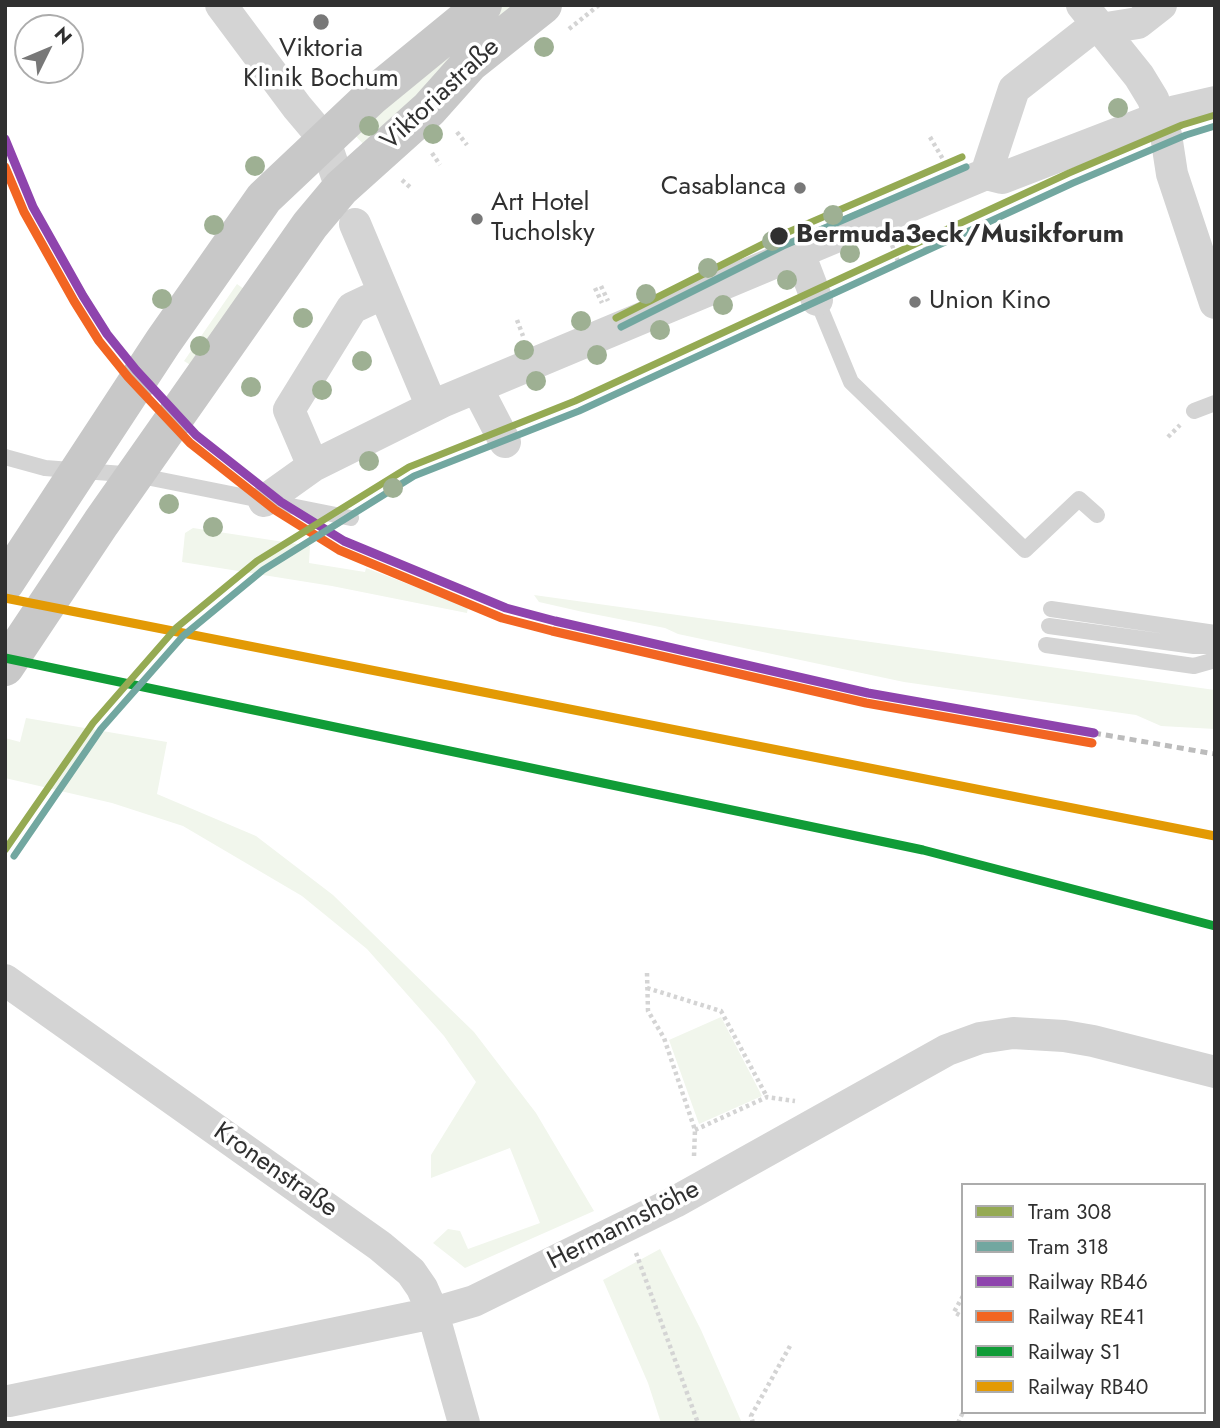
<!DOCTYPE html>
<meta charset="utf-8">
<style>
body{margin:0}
#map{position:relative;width:1220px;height:1428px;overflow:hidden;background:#fff;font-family:Jost,sans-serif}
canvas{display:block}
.frame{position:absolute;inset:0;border:7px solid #303030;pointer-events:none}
.legend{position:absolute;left:961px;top:1183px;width:245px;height:231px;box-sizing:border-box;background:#fff;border:2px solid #acacac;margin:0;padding:9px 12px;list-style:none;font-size:21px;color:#303030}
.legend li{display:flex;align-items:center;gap:14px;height:35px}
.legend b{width:35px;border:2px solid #acacac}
.north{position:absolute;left:14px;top:14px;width:70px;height:70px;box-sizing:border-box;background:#fff;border:2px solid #acacac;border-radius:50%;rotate:47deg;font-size:19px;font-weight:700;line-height:28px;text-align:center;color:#303030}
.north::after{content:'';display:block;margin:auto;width:24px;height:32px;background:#787878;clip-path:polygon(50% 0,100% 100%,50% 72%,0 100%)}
</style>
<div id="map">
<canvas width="1220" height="1428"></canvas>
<div class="frame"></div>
<ul class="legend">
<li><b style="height:9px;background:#95aa53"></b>Tram 308</li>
<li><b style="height:9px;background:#72a7a0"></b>Tram 318</li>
<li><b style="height:9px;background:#8e44ad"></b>Railway RB46</li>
<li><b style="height:9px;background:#f26522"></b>Railway RE41</li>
<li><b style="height:9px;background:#109c37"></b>Railway S1</li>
<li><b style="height:9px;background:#e39a05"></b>Railway RB40</li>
</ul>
<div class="north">N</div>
</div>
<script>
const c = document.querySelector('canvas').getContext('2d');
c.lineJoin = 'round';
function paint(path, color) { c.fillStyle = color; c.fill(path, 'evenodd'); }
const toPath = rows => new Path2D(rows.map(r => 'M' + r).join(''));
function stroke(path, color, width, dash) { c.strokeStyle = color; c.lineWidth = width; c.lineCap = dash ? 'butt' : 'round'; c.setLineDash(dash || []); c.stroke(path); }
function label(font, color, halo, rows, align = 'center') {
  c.font = font + ' Jost,sans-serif'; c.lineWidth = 7; c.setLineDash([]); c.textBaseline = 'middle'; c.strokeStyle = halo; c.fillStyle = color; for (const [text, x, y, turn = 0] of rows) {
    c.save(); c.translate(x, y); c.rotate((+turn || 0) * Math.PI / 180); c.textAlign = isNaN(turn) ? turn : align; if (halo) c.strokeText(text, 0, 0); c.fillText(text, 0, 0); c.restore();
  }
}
const green = toPath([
 [499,5,518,5,453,58,365,146,353,133],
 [237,284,244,289,192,366,184,361],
 [193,528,310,546,309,563,365,572,366,568,468,607,467,613,332,586,182,562,185,533],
 [534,595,1215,690,1215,729,1161,726,1136,715,904,682,678,634,665,628,583,612,539,602],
 [26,718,167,742,157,794,256,836,333,895,474,1032,536,1113,594,1211,465,1268,433,1243,448,1229,460,1231,468,1249,540,1223,510,1148,431,1178,431,1155,476,1082,444,1036,367,949,302,896,183,826,112,803,5,778,5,738,20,742],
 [721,1017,762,1096,699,1124,669,1040],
 [660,1249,701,1330,742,1423,661,1423,648,1383,603,1280]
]);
const path = toPath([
 [569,29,599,5],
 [457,132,467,145],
 [930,137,944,161],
 [432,153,440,165],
 [402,180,411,188],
 [919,234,927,252],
 [892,245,899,264],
 [601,286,608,301],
 [595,288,602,303],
 [517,320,523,336],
 [1168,437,1180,425],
 [647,973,648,1011,664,1038,695,1130,694,1156],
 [647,988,721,1011,767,1097],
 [695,1130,767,1097,795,1101],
 [636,1253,698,1423],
 [963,1296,954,1312,963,1317],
 [753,1423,751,1416,790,1346],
 [958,1423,963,1412]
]);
const lane = toPath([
 [817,300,851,382,1025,550,1079,499,1097,515],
 [1194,411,1215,403],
 [5,457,45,468,136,475,351,518],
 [1051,609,1215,633],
 [1049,626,1194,646,1215,646],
 [1046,645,1194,666,1215,660]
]);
const street = toPath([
 [221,5,297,107,324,139,341,188],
 [1082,5,1139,76,1153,99,1166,135,1172,174,1215,303],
 [986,174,1014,89,1088,31,1138,23,1161,5],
 [355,224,432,407],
 [799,253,817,300],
 [477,388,505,442],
 [313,466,289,410,352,308,369,300],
 [264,501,313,466,444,401,986,174,1002,178,1176,111,1215,102],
 [5,980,380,1246,411,1272,422,1288,433,1313,464,1423],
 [9,1401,433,1313,474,1301,675,1202,947,1050,980,1038,1013,1033,1064,1036,1093,1041,1215,1072]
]);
const primary = toPath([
 [5,583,163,342,264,198,372,96,483,5],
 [5,667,101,523,310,225,341,188,429,109,470,63,543,5]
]);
const rail = toPath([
 [1094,733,1215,754]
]);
const rail1 = toPath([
 [5,139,33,207,83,296,107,334,136,370,196,435,281,502,344,541,506,608,555,621,868,693,1094,733]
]);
const rail2 = toPath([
 [5,167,24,212,74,301,99,341,128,377,190,443,275,510,339,550,502,618,552,631,866,703,1092,743]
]);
const rail3 = toPath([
 [5,658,923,850,1215,926]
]);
const rail4 = toPath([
 [5,598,1215,836]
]);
const tram1 = toPath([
 [616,318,779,236,962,157],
 [5,850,93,723,176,628,257,561,409,467,575,401,1069,173,1182,125,1215,115]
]);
const tram2 = toPath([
 [621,327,783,246,966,167],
 [14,856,101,729,183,636,263,570,414,476,579,411,1073,183,1186,135,1215,126]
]);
const trees = [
 [544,47],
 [1118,108],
 [369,126],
 [433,134],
 [255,166],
 [833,215],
 [214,225],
 [772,241],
 [850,253],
 [708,268],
 [787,280],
 [646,294],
 [162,299],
 [723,305],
 [303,318],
 [581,321],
 [660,330],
 [200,346],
 [524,350],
 [597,355],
 [362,361],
 [536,381],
 [251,387],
 [322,390],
 [369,461],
 [393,488],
 [169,504],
 [213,527]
];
const markers = [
 [321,22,9,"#787878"],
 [800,188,7,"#787878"],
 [477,219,7,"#787878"],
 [779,236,10,"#303030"],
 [915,302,7,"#787878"]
];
const poiNames = [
 ["Viktoria",321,50,"center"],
 ["Klinik Bochum",321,80,"center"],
 ["Casablanca",786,188,"right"],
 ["Art Hotel",491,204],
 ["Tucholsky",491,234],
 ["Union Kino",929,302]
];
const streetNames = [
 ["Viktoriastraße",441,95,-43],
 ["Kronenstraße",275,1171,35],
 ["Hermannshöhe",624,1226,-27]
];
const stopNames = [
 ["Bermuda3eck/Musikforum",796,236]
];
paint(green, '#f1f6ec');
stroke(path, '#d4d4d4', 4.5, [3.5, 3.5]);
stroke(lane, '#d4d4d4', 16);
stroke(street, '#d4d4d4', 32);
stroke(primary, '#c8c8c8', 38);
stroke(rail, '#bcbcbc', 5, [7, 5]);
stroke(rail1, '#8e44ad', 9);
stroke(rail2, '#f26522', 9);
stroke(rail3, '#109c37', 9);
stroke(rail4, '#e39a05', 9);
stroke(tram1, '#95aa53', 7);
stroke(tram2, '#72a7a0', 7);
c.fillStyle = '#9eb093';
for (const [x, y] of trees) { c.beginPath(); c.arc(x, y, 10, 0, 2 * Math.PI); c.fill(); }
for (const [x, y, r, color] of markers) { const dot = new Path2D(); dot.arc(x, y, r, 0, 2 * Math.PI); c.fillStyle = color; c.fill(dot); stroke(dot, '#fff', 2.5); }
label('26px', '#303030', '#fff', poiNames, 'left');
label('26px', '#303030', '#fff', streetNames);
label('bold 26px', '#303030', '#fff', stopNames, 'left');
</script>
